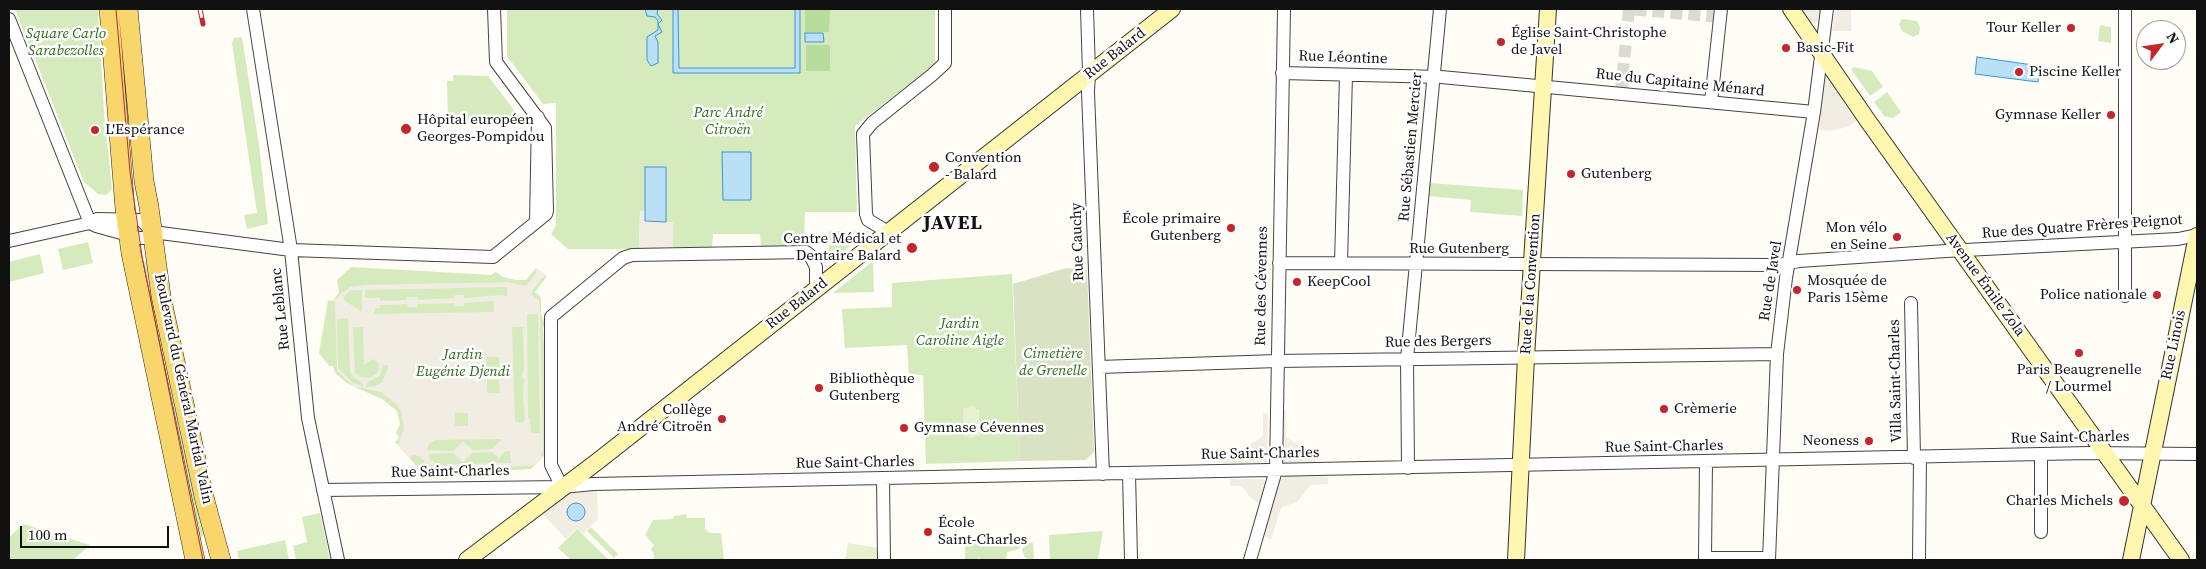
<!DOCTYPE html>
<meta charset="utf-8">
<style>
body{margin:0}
#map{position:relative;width:2206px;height:569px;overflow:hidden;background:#fffdf5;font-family:"Source Serif 4",serif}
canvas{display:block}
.frame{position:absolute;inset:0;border:10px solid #111;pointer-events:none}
.north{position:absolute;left:2136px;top:20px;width:50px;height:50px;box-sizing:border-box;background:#fff;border:1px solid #a0a0a0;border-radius:50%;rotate:59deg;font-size:14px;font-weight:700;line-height:20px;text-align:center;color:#111}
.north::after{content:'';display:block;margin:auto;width:18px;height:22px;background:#c4262e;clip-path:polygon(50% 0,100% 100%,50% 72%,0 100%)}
.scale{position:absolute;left:20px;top:526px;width:149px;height:22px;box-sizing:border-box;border:2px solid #111;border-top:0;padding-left:6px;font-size:15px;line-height:18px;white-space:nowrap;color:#111;-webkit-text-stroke:4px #fff;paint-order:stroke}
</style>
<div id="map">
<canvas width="2206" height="569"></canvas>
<div class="frame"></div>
<div class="north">N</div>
<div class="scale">100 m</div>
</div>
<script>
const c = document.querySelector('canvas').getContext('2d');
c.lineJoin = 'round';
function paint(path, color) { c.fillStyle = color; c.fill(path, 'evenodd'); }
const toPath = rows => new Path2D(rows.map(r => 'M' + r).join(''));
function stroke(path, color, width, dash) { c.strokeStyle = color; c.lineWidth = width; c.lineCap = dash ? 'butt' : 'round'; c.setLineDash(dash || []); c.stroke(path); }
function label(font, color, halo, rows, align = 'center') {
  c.font = font + ' "Source Serif 4",serif'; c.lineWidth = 5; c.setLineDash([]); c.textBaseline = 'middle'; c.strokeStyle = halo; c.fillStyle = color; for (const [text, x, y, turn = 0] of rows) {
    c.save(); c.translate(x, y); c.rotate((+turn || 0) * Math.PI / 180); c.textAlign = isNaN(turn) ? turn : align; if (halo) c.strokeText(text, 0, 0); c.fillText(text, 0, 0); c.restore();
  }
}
const green = toPath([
 [15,9,98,9,104,113,112,189,106,195,98,194,84,182],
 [632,9,935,9,935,64,855,126,857,212,805,212,804,247,761,247,760,234,713,234,712,248,673,249,645,221,640,212,639,249,568,249,551,234,556,225,556,103,543,104,507,56,507,10],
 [1902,19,1917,21,1920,28,1919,34,1913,37,1902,31,1899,24],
 [2100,25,2111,27,2111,43,2098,41],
 [242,37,259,145,268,224,247,229,244,215,257,213,232,43,234,38],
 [1854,67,1872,71,1883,87,1870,96,1851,69],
 [453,75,488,76,524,123,453,124,453,118,448,118,447,81,453,81],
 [1887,92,1901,112,1893,118,1884,116,1874,102],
 [1430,183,1523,190,1522,216,1470,212,1471,200,1429,196],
 [829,231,869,231,829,263],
 [88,242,93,263,63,270,58,249],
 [40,254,44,273,9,282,9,262],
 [150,261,211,534,195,538,139,263],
 [873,261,874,292,833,293],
 [351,267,491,275,496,272,503,277,516,280,526,280,536,268,547,276,535,292,541,297,541,314,545,324,543,328,544,348,545,349,544,372,546,376,544,377,546,454,531,469,497,471,497,469,473,472,473,470,453,472,421,471,406,454,395,442,399,438,396,433,400,424,397,411,382,399,348,384,335,373,333,366,329,366,319,353,328,300,332,301,339,293,337,280],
 [1012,274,1020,461,926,464,923,375,909,374,907,345,845,348,842,309,892,307,892,283],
 [320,513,330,560,296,560,293,546,307,542,302,517],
 [686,514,687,518,705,518,705,529,710,533,721,533,724,560,654,560,654,554,651,550,654,545,645,535,653,520,673,519,674,516],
 [24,524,90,545,73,560,9,560,9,537],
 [591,527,618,554,614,558,587,531],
 [577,529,609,560,571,560,558,548],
 [1103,531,1098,560,1050,560,1049,535],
 [1015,534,1016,540,1023,540,1019,549,1007,552,1006,560,984,560,978,558,976,560,965,560,965,540,1001,541,1002,535],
 [285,540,289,560,239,560,237,551],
 [1025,542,1033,543,1034,560,1025,558,1022,551]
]);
const forest = toPath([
 [805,9,830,9,829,32,805,32],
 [806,45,830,45,830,71,806,71]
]);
const cemetery = toPath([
 [1066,268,1087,270,1094,452,1086,460,1020,461,1013,284]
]);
const pitch = toPath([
 [974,405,975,409,979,409,980,435,969,439,969,436,964,436,963,409],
 [848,543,877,548,878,560,845,560]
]);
const plaza = toPath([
 [1799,9,1822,9,1819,21,1811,24],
 [1835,9,1851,9,1851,31,1832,31,1830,41,1828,38,1829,29,1833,26],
 [1825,73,1859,119,1848,127,1830,131,1819,130],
 [640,211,646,211,646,221,673,222,673,253,635,253,635,249,639,248],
 [536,268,547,276,542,278,532,291,532,295,539,300,540,314,543,452,541,455,543,457,533,466,532,464,530,466,439,468,425,463,420,456,413,455,409,458,398,445,404,429,401,411,397,405,381,392,353,386,337,371,335,302,332,301,350,287,365,285,507,282,526,286,536,273],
 [507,287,507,296,502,295,464,298,464,295,455,295,455,298,417,300,417,297,407,297,407,300,380,301,380,298,365,298,365,290],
 [350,290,362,290,362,312,344,300,344,297],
 [493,301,494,312,375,314,374,309,380,308,380,305,407,304,408,307,417,307,417,304,455,303,455,306,464,306,464,303],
 [527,314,538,314,540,433,531,433,530,419,528,419],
 [348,318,350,371,353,377,363,383,363,387,352,382,338,368,337,319],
 [353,327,363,327,364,365,373,359,379,363,378,372,370,378,360,377,355,372],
 [512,327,523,327,524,371,522,372,522,377,524,378,523,395,525,419,523,422,515,422],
 [486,357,499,357,499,369,487,370],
 [383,365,388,365,388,368,382,382,376,386,366,387,366,383,380,376],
 [487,380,499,380,500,393,487,393],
 [455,413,468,413,468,426,455,426],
 [502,439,492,449,472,450,463,441,453,451,427,450,429,444,436,440],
 [492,452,499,458,504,452,510,451,511,463,440,465,430,460,428,454,453,453,463,462,472,453],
 [1286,409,1286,437,1302,447,1309,457,1316,457,1315,465,1284,465,1281,463,1281,412],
 [1263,413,1268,414,1267,462,1223,464,1218,457,1241,457,1252,443,1263,436],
 [1291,476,1328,477,1328,484,1311,485,1297,502,1281,508,1271,540,1263,535,1280,481,1283,477],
 [1230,479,1262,479,1267,481,1259,515,1256,515,1259,504,1249,496,1242,486,1230,486],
 [597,488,598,519,583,534,577,528,566,539,542,513,571,491]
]);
const water = toPath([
 [645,9,658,9,657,14,662,20,658,24,662,32,655,36,658,42,658,63,651,66,647,60,647,37,658,30,658,21,655,17,647,16,645,9],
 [673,9,678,9,679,68,795,68,795,9,800,9,800,73,673,73,673,9],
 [805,33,823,33,824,42,805,42,805,33],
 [1977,57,2040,66,2038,82,1975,74,1977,57],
 [722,152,751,152,751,200,723,200,722,152],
 [645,167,666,167,666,222,645,221,645,167],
 '567 512a9 9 0 1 1 18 0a9 9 0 1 1-18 0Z'
]);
const streetTunnel = toPath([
 [1621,93,1629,9,1720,17]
]);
const street = toPath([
 [253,9,291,250,308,418,338,560],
 [1087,9,1089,73,1088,92,1103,474],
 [2125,9,2125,296],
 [9,19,90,223],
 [1282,73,1441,77,1814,112],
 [1711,102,1721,9],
 [536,222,538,117],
 [90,223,96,226,139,238,144,238,153,232],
 [153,232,291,250,493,257,546,214,547,211,545,128,496,62,494,9],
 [888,232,868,220,866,214,863,134,872,123,932,75,945,63,945,9],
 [9,241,90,223,97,219,141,220,153,232],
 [1279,263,1779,265,1799,261,1946,251,2178,239,2197,235],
 [1341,263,1346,75],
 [1911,303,1914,458],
 [1099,367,1277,361,1777,354],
 [2041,455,2041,532],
 [1706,462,1705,558,1769,558],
 [1408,468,1407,359,1440,9],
 [1129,473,1131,560],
 [883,479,884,560],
 [562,487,551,465,551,317,623,258,632,255,806,252,810,255,816,267,816,288],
 [323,490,562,487,593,484,2089,453,2197,454],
 [1250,560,1276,470,1284,9],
 [1769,560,1777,354,1786,278,1814,112,1827,9],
 [1919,560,1920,458]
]);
const secondary = toPath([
 [1791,9,1868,121,2181,560],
 [467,560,598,461,1172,9],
 [1516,560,1526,357,1548,9],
 [2131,560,2197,236]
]);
const primary = toPath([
 [109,9,125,209,131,253,195,560],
 [128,9,144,181,149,207,161,296,205,501,221,560]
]);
const tram = toPath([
 [116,9,130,172,142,256,203,560]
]);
const rail = toPath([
 [200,9,203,24]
]);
const markers = [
 [2071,28,5,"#c4262e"],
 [1501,42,5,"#c4262e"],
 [1786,48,5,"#c4262e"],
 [2019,72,5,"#c4262e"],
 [2111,115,5,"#c4262e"],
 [406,129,6,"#c4262e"],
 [95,130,5,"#c4262e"],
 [934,167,6,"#c4262e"],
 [1571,174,5,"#c4262e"],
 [1231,228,5,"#c4262e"],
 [1897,237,5,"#c4262e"],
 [912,248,6,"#c4262e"],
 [1297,282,5,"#c4262e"],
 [1797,290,5,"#c4262e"],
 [2157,295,5,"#c4262e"],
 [2079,353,5,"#c4262e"],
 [819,388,5,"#c4262e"],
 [1664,409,5,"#c4262e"],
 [722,419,5,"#c4262e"],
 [904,428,5,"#c4262e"],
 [1869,441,5,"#c4262e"],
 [2124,501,6,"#c4262e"],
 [928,532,5,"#c4262e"]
];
const poiNames = [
 ["Tour Keller",2061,28,"right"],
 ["Église Saint-Christophe",1511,33],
 ["de Javel",1511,50],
 ["Basic-Fit",1796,48],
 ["Piscine Keller",2029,72],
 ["Gymnase Keller",2101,115,"right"],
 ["Hôpital européen",417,120],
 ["Georges-Pompidou",417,137],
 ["L'Espérance",105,130],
 ["Convention",945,158],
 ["- Balard",945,175],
 ["Gutenberg",1581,174],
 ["École primaire",1221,219,"right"],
 ["Gutenberg",1221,236,"right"],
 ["Mon vélo",1887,228,"right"],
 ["en Seine",1887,245,"right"],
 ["Centre Médical et",901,239,"right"],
 ["Dentaire Balard",901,256,"right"],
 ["Mosquée de",1807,281],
 ["Paris 15ème",1807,298],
 ["KeepCool",1307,282],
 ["Police nationale",2147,295,"right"],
 ["Paris Beaugrenelle",2079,370,"center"],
 ["/ Lourmel",2079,387,"center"],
 ["Bibliothèque",829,379],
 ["Gutenberg",829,396],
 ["Crèmerie",1674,409],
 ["Collège",712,410,"right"],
 ["André Citroën",712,427,"right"],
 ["Gymnase Cévennes",914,428],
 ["Neoness",1859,441,"right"],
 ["Charles Michels",2113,501,"right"],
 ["École",938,523],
 ["Saint-Charles",938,540]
];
const parkNames = [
 ["Square Carlo",66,34],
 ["Sarabezolles",66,51],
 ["Parc André",728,113],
 ["Citroën",728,130],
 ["Jardin",960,324],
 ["Caroline Aigle",960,341],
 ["Cimetière",1053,354],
 ["de Grenelle",1053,371],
 ["Jardin",463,355],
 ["Eugénie Djendi",463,372]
];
const streetNames = [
 ["Rue Balard",1115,54,-38],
 ["Rue Léontine",1343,58,2],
 ["Rue du Capitaine Ménard",1680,83,6],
 ["Rue Sébastien Mercier",1411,147,-85],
 ["Rue des Quatre Frères Peignot",2082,227,-4],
 ["Rue Cauchy",1078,242,-92],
 ["Rue Gutenberg",1459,249],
 ["Rue de Javel",1771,281,-81],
 ["Rue de la Convention",1531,284,-86],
 ["Avenue Émile Zola",1985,285,54],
 ["Rue des Cévennes",1262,286,-89],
 ["Rue Balard",797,304,-38],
 ["Rue Leblanc",281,309,-96],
 ["Rue des Bergers",1438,342,-1],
 ["Rue Linois",2174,345,-78],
 ["Villa Saint-Charles",1896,381,-91],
 ["Boulevard du Général Martial Valin",183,389,78],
 ["Rue Saint-Charles",2070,438,-1],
 ["Rue Saint-Charles",1664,447,-1],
 ["Rue Saint-Charles",1260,454,-1],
 ["Rue Saint-Charles",855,463,-1],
 ["Rue Saint-Charles",450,472,-1]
];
const districtNames = [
 ["JAVEL",953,224]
];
paint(green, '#d5ebbd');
paint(forest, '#b9dc9c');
paint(cemetery, '#d9e3c4');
paint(pitch, '#e6f2cf');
paint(plaza, '#f1ede2');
paint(water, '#b9e0f7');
stroke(water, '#3f96cf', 1);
stroke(streetTunnel, '#dbdad3', 12, [12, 6]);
stroke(street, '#444', 14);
stroke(secondary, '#333', 18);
stroke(primary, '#222', 20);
stroke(street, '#fff', 12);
stroke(secondary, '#fff6b0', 16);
stroke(primary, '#f9d66b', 19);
stroke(tram, '#c4262e', 1);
stroke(rail, '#c4262e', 5);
stroke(rail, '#fff', 3, [9]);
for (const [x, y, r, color] of markers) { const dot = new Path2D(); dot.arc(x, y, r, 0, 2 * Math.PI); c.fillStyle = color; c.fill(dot); stroke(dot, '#fff', 2); }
label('15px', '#111', '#fff', poiNames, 'left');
label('italic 15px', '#2f6b1f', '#fff', parkNames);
label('15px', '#111', '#fff', streetNames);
c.letterSpacing = '1px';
label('bold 20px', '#111', '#fff', districtNames);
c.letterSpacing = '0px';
</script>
